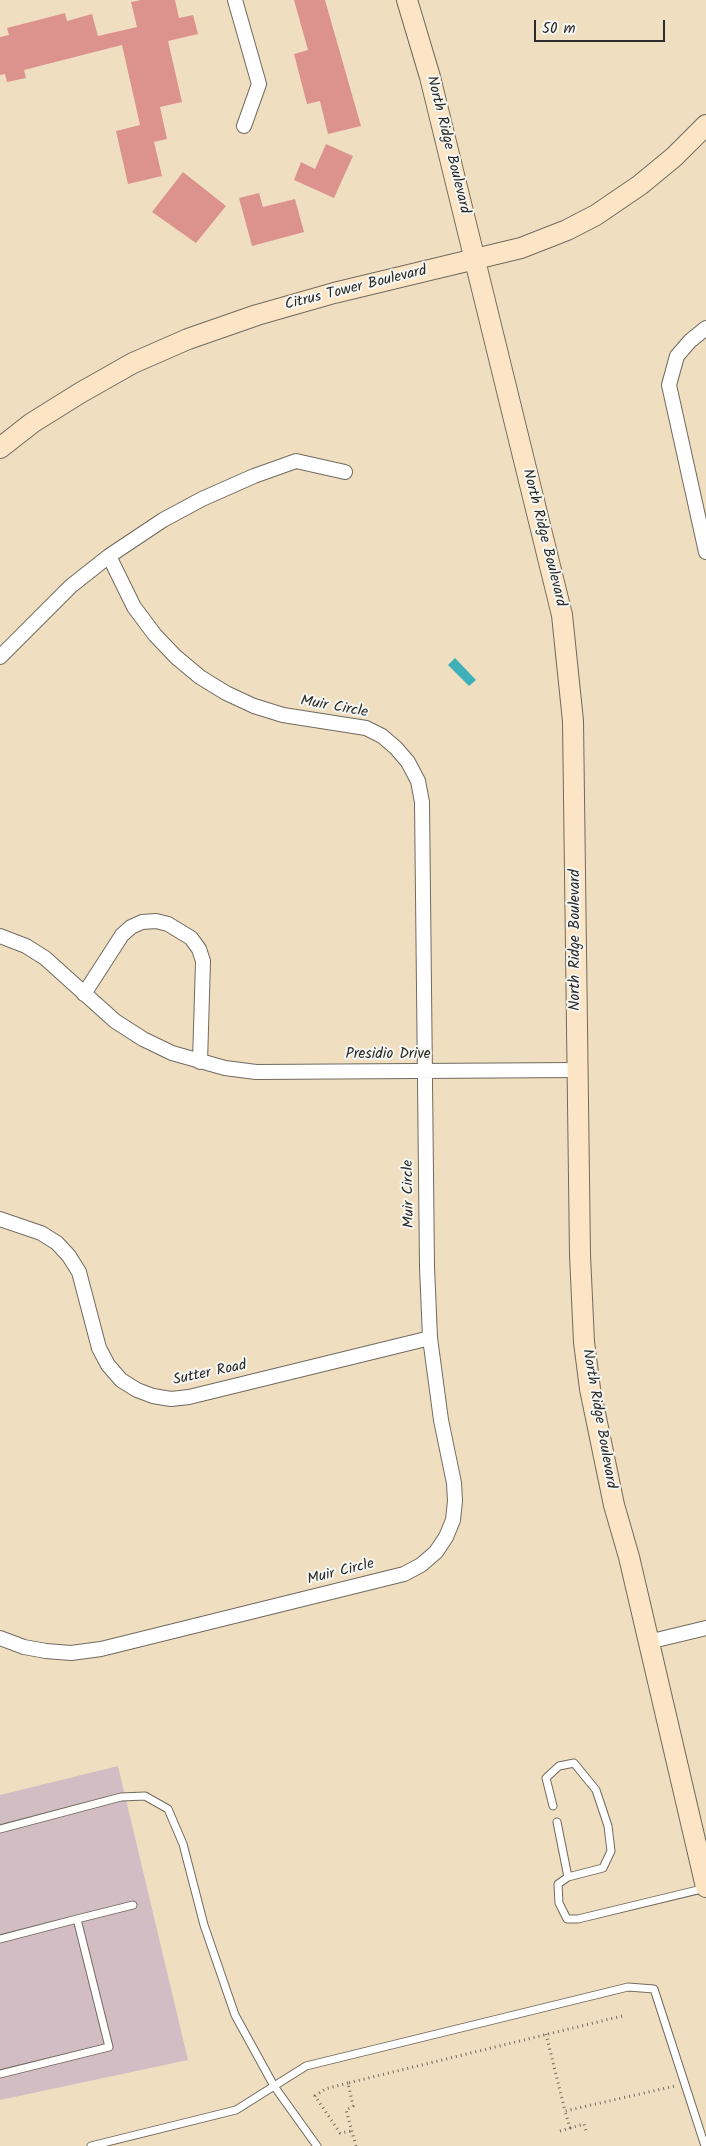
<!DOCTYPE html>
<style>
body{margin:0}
#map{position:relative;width:706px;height:2146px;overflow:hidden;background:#efdfc0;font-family:Kalam,sans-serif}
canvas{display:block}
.scale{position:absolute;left:534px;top:20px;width:131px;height:22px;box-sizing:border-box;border:2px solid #2b2b2b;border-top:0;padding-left:6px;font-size:15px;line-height:18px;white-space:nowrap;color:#2b2b2b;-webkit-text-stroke:4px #f6f6f2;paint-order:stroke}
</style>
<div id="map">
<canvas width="706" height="2146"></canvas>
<div class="scale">50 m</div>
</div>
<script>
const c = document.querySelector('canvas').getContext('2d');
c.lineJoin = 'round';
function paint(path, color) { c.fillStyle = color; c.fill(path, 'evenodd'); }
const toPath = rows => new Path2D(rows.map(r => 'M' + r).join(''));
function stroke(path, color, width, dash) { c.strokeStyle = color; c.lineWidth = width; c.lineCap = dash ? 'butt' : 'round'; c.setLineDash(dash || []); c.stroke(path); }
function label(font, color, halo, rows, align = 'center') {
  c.font = font + ' Kalam,sans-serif'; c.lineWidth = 4; c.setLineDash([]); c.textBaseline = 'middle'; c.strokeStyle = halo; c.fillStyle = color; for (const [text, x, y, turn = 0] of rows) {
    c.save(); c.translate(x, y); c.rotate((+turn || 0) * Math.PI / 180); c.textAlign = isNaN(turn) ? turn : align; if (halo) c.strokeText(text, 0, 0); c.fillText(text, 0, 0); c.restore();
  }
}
const industrial = toPath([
 [118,1766,188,2060,0,2100,0,1795]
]);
const water = toPath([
 [455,658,476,680,469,686,448,665]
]);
const building = toPath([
 [141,0,175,0,179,18,193,15,198,34,168,41,182,102,160,107,167,139,154,142,162,176,128,184,116,131,140,125,122,45,24,70,26,78,7,82,5,74,0,75,0,37,9,35,7,28,65,13,67,21,92,14,98,36,137,27,131,2],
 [294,0,325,0,361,126,328,134,320,101,307,104,294,54,308,50],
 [326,144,353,156,334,198,294,180,301,162,315,169],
 [183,172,226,206,196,243,152,212],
 [259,193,263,207,295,199,304,232,252,246,239,198]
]);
const path = toPath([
 [546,2034,565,2111,675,2086],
 [348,2083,325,2089,315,2096,340,2133,352,2131],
 [570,2128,584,2124,586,2131],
 [560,2131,570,2128,565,2111],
 [356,2146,346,2110,353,2106,348,2083,622,2016]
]);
const lane = toPath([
 [553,1806,546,1778,559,1766,574,1763,596,1790,608,1826,611,1851,603,1868,568,1877,557,1822],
 [0,1829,121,1797,145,1796,168,1809,183,1844,204,1925,235,2015,274,2086,317,2146],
 [568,1877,558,1884,559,1903,567,1919,578,1919,706,1888],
 [77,1919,133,1905],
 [0,1939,77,1919,109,2047,0,2074],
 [91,2146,236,2110,306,2066,628,1987,654,1989,705,2146]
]);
const street = toPath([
 [235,0,259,84,244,126],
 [706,328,690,341,677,356,669,385,706,552],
 [0,657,71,586,109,556,163,520,202,499,254,476,296,461,345,472],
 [0,936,26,946,45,958,115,1021,143,1039,172,1053,225,1068,256,1072,577,1070],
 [84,994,122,935,131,927,142,922,156,921,168,924,191,938,199,949,203,961,200,1062],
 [0,1219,41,1233,57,1243,69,1256,79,1272,99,1348,108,1365,121,1380,137,1390,153,1396,171,1399,189,1397,430,1338],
 [0,1638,24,1647,46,1651,71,1653,101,1649,404,1574,421,1565,436,1552,446,1537,453,1520,455,1501,454,1483,441,1420,430,1338,427,1267,422,802,418,781,408,762,396,748,382,736,366,728,283,715,254,706,226,693,200,677,176,657,155,635,134,607,109,556],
 [648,1642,706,1628]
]);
const secondary = toPath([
 [407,0,430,77,562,615,573,721,580,1255,584,1342,590,1389,614,1505,629,1557,706,1887],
 [0,448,32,423,80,393,133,363,188,339,257,315,334,293,521,248,567,230,596,215,640,185,674,157,706,125]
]);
const streetNames = [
 ["North Ridge Boulevard",447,145,76],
 ["Citrus Tower Boulevard",356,289,-14],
 ["North Ridge Boulevard",543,538,76],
 ["Muir Circle",334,708,10],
 ["North Ridge Boulevard",576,940,-90],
 ["Presidio Drive",388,1055],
 ["Muir Circle",410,1194,-91],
 ["Sutter Road",210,1374,-12],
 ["North Ridge Boulevard",598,1419,80],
 ["Muir Circle",341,1573,-14]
];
paint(industrial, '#d2bdc5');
paint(water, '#3fb0b8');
paint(building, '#dc938e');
stroke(lane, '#706a5f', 9);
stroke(street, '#706a5f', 16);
stroke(secondary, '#706a5f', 22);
stroke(path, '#706a5f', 3, [1, 4]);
stroke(lane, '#fff', 7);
stroke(street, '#fff', 14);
stroke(secondary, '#fce5c4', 20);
label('15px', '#2b2b2b', '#f6f6f2', streetNames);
</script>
